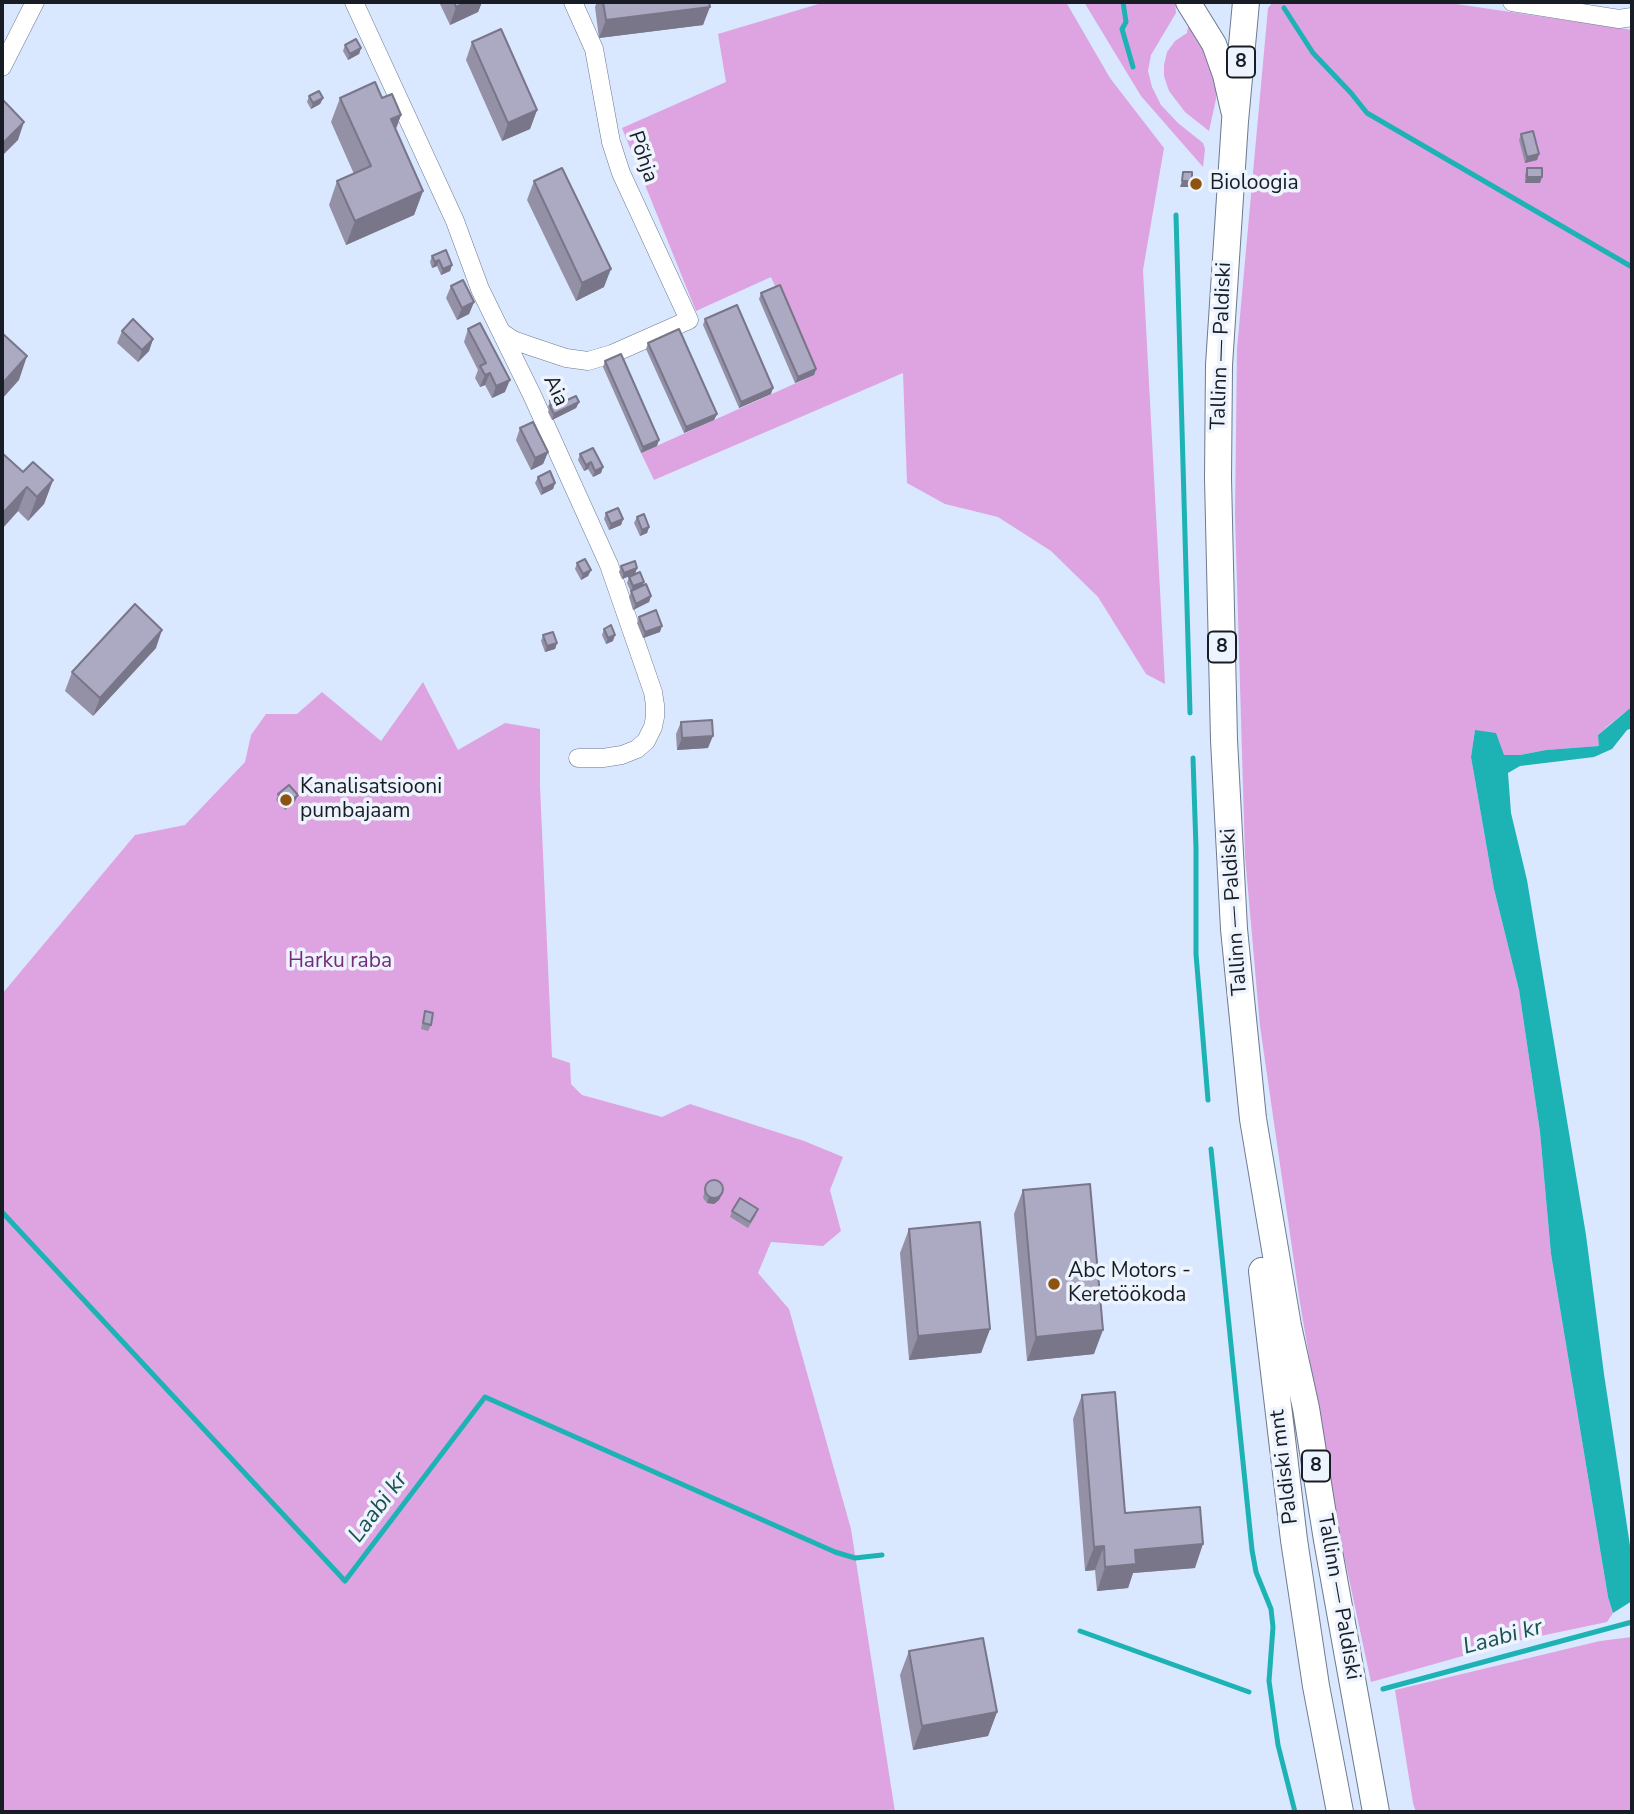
<!DOCTYPE html>
<meta charset="utf-8">
<style>
body{margin:0}
#map{position:relative;width:1634px;height:1814px;overflow:hidden;background:#d9e7ff;font-family:"Nunito Sans",sans-serif}
canvas{display:block}
.frame{position:absolute;inset:0;border:4px solid #181d25;pointer-events:none}
</style>
<div id="map">
<canvas width="1634" height="1814"></canvas>
<div class="frame"></div>
</div>
<script>
const c = document.querySelector('canvas').getContext('2d');
c.lineJoin = 'round';
function paint(path, color) { c.fillStyle = color; c.fill(path, 'evenodd'); }
const toPath = rows => new Path2D(rows.map(r => 'M' + r).join(''));
function stroke(path, color, width, dash) { c.strokeStyle = color; c.lineWidth = width; c.lineCap = dash ? 'butt' : 'round'; c.setLineDash(dash || []); c.stroke(path); }
function label(font, color, halo, rows, align = 'center') {
  c.font = font + ' "Nunito Sans",sans-serif'; c.lineWidth = 7; c.setLineDash([]); c.textBaseline = 'middle'; c.strokeStyle = halo; c.fillStyle = color; for (const [text, x, y, turn = 0] of rows) {
    c.save(); c.translate(x, y); c.rotate((+turn || 0) * Math.PI / 180); c.textAlign = isNaN(turn) ? turn : align; if (halo) c.strokeText(text, 0, 0); c.fillText(text, 0, 0); c.restore();
  }
}
const green = toPath([
 [825,2,1066,2,1110,78,1164,148,1143,270,1165,684,1146,674,1098,597,1051,551,998,517,945,504,907,483,903,373,654,480,641,453,814,375,771,277,696,311,622,128,726,82,718,34],
 [1084,2,1175,2,1176,13,1151,55,1148,71,1152,87,1161,105,1178,123,1203,143,1205,149,1203,167,1141,96],
 [1273,2,1443,2,1632,30,1632,709,1629,709,1609,725,1598,735,1600,746,1546,750,1520,755,1504,755,1475,730,1471,757,1494,889,1519,990,1540,1132,1551,1254,1608,1597,1613,1613,1607,1622,1512,1642,1371,1682,1338,1527,1300,1303,1260,1026,1245,856,1235,514,1237,349,1268,8],
 [1189,21,1196,31,1217,77,1216,99,1209,131,1185,112,1169,91,1164,76,1164,65,1167,52,1175,41,1187,33],
 [423,682,458,750,505,723,540,729,540,786,552,1057,570,1063,571,1084,582,1095,662,1117,690,1104,804,1141,843,1157,830,1190,841,1231,823,1246,771,1242,758,1273,789,1309,851,1529,895,1812,2,1812,2,994,135,835,185,825,245,762,251,735,266,714,297,714,322,692,381,741],
 [1632,1637,1632,1812,1416,1812,1413,1803,1395,1690,1600,1641]
]);
const water = toPath([
 [1629,709,1632,709,1632,728,1627,730,1612,749,1594,757,1520,766,1508,773,1511,813,1527,880,1586,1235,1604,1374,1632,1559,1632,1601,1613,1613,1608,1597,1551,1254,1540,1132,1519,990,1494,889,1471,757,1475,730,1496,733,1504,755,1520,755,1546,750,1599,746,1598,735]
]);
const stream = toPath([
 [1123,2,1126,22,1122,29,1133,67],
 [1284,8,1313,53,1351,93,1367,113,1632,267],
 [1176,215,1190,713],
 [1193,758,1196,848,1196,954,1208,1100],
 [1211,1149,1252,1550,1256,1572,1271,1609,1273,1627,1269,1681,1278,1745,1295,1812],
 [2,1212,345,1581,485,1397,835,1552,855,1558,882,1555],
 [1080,1631,1249,1692],
 [1383,1689,1632,1622]
]);
const street = toPath([
 [354,2,455,221,480,289,532,395,609,565,653,692,655,705,655,717,653,727,646,741,637,749,622,755,603,758,578,758],
 [1512,2,1619,19,1632,17],
 [2,67,35,2],
 [501,332,513,340,530,346,566,358,588,361,612,354,689,320,621,173,611,142,594,49,573,2]
]);
const secondary = toPath([
 [1188,2,1214,44,1225,75,1233,110]
]);
const primary = toPath([
 [1246,2,1235,121,1219,365,1218,478,1224,740,1234,929,1253,1119,1288,1326,1306,1408,1327,1540,1376,1812],
 [1262,1271,1294,1540,1316,1686,1340,1812]
]);
const wall = toPath([
 [439,2,482,2,478,12,450,25],
 [597,2,709,2,703,25,599,38,595,7],
 [472,42,537,110,530,129,502,141,466,60],
 [345,45,361,48,359,54,348,60,343,51],
 [309,96,323,98,320,104,311,109,307,102],
 [340,98,382,98,401,115,396,129,423,191,414,215,346,245,329,205,337,181,354,174,331,122],
 [1521,134,1539,154,1537,160,1525,163,1519,140],
 [1527,168,1540,183,1525,183,1525,175],
 [534,181,604,287,576,301,527,200],
 [432,256,452,265,450,271,441,275,437,266,432,268,430,262],
 [451,286,474,302,469,314,457,320,446,298],
 [761,293,816,369,814,375,795,383,759,299],
 [705,319,771,394,739,408,703,325],
 [468,329,505,392,492,398,485,385,480,387,475,378,478,370,464,342],
 [122,331,153,339,149,351,138,362,117,343],
 [648,343,717,414,714,420,684,433,646,349],
 [605,361,657,446,641,453,603,367],
 [550,401,565,401,579,402,576,408,552,420,548,412,549,409,548,407],
 [520,428,548,452,543,464,531,470,516,440],
 [2,453,23,472,53,480,44,504,28,521,18,511,2,529],
 [580,454,603,467,601,473,593,477,588,469,584,471,578,460],
 [538,477,555,483,553,489,541,495,535,483],
 [606,513,623,519,621,525,609,530,604,519],
 [637,517,649,527,647,533,640,536,634,523],
 [577,563,591,570,588,576,581,580,575,569],
 [621,566,637,568,635,574,622,579,619,572],
 [629,577,643,585,651,596,649,602,633,610,629,597,631,592,627,583],
 [639,617,660,632,643,638,637,623],
 [604,629,613,641,606,644,602,635],
 [543,635,557,643,555,649,545,652,541,641],
 [156,648,93,716,65,691,72,672],
 [681,722,708,748,677,750,676,734],
 [278,794,298,795,295,801,285,810,276,800],
 [425,1011,431,1025,428,1031,421,1029],
 [706,1185,722,1194,719,1200,714,1204,707,1203,703,1198],
 [1023,1190,1094,1354,1027,1361,1014,1214],
 [732,1211,756,1215,748,1228,730,1217],
 [909,1229,990,1329,981,1353,909,1360,900,1253],
 [1082,1395,1125,1513,1195,1568,1133,1573,1128,1588,1097,1591,1095,1570,1085,1571,1073,1419],
 [909,1651,997,1712,988,1736,913,1750,900,1675]
]);
const shadedWall = toPath([
 [467,2,482,2,478,12,450,25,456,7],
 [710,7,703,25,599,38,606,20],
 [361,48,359,54,348,60,350,54],
 [323,98,320,104,311,109,313,103],
 [537,110,530,129,502,141,508,123],
 [401,115,392,139,391,119],
 [24,122,18,140,2,156,2,144],
 [1539,154,1537,160,1525,163,1527,157],
 [1527,177,1542,177,1540,183,1525,183],
 [1182,181,1192,181,1190,187,1180,187],
 [423,191,414,215,346,245,355,221],
 [439,260,437,266,432,268,435,262],
 [452,265,450,271,441,275,443,269],
 [611,269,604,287,576,301,582,283],
 [474,302,469,314,457,320,462,308],
 [153,339,149,351,138,362,142,350],
 [27,356,19,380,2,399,2,384],
 [816,369,814,375,795,383,798,377],
 [490,373,485,385,480,387,485,375],
 [510,380,505,392,492,398,496,386],
 [773,388,771,394,739,408,741,402],
 [579,402,576,408,552,420,554,414],
 [717,414,714,420,684,433,686,427],
 [659,440,657,446,641,453,643,447],
 [548,452,543,464,531,470,535,458],
 [591,462,588,469,584,471,586,465],
 [603,467,601,473,593,477,595,471],
 [53,480,44,504,28,521,37,497],
 [555,483,553,489,541,495,543,489],
 [27,487,18,511,2,529,2,514],
 [623,519,621,525,609,530,611,524],
 [649,527,647,533,640,536,642,530],
 [637,568,635,574,622,579,624,573],
 [591,570,588,576,581,580,583,574],
 [644,582,642,588,631,592,633,586],
 [651,596,649,602,633,610,636,604],
 [662,626,660,632,643,638,645,632],
 [162,630,156,648,93,716,100,698],
 [615,635,613,641,606,644,608,638],
 [557,643,555,649,545,652,547,646],
 [713,736,708,748,677,750,682,738],
 [298,795,295,801,285,810,287,804],
 [722,1194,719,1200,714,1204,707,1203,709,1197],
 [990,1329,981,1353,909,1360,918,1336],
 [1103,1330,1094,1354,1027,1361,1036,1337],
 [1203,1544,1195,1568,1133,1573,1128,1588,1097,1591,1105,1567,1135,1550],
 [1104,1546,1095,1570,1085,1571,1094,1547],
 [997,1712,988,1736,913,1750,922,1726]
]);
const building = toPath([
 [454,2,467,2,456,7,454,2],
 [603,2,709,2,710,7,606,20,603,2],
 [501,29,537,110,508,123,472,42,501,29],
 [356,39,361,48,350,54,345,45,356,39],
 [375,82,382,98,392,94,401,115,391,119,423,191,355,221,337,181,371,166,340,98,375,82],
 [319,91,323,98,313,103,309,96,319,91],
 [2,99,24,122,2,144,2,99],
 [1533,131,1539,154,1527,157,1521,134,1533,131],
 [562,168,611,269,582,283,534,181,562,168],
 [1527,168,1542,168,1542,177,1527,177,1527,168],
 [1183,172,1192,172,1192,181,1182,181,1183,172],
 [446,250,452,265,443,269,439,260,435,262,432,256,446,250],
 [463,280,474,302,462,308,451,286,463,280],
 [780,285,816,369,798,377,761,293,780,285],
 [737,305,773,388,741,402,705,319,737,305],
 [133,319,153,339,142,350,122,331,133,319],
 [480,323,510,380,496,386,490,373,485,375,480,366,486,363,468,329,480,323],
 [679,329,717,414,686,427,648,343,679,329],
 [2,333,27,356,2,384,2,333],
 [621,354,659,440,643,447,605,361,621,354],
 [562,395,565,401,576,396,579,402,554,414,550,406,552,405,550,401,562,395],
 [533,422,548,452,535,458,520,428,533,422],
 [593,448,603,467,595,471,591,462,586,465,580,454,593,448],
 [2,453,23,472,33,462,53,480,37,497,27,487,2,514,2,453],
 [550,471,555,483,543,489,538,477,550,471],
 [618,508,623,519,611,524,606,513,618,508],
 [644,514,649,527,642,530,637,517,644,514],
 [585,559,591,570,583,574,577,563,585,559],
 [635,561,637,568,624,573,621,566,635,561],
 [640,572,644,582,633,586,629,577,640,572],
 [646,584,651,596,636,604,631,591,646,584],
 [135,604,162,630,100,698,72,672,135,604],
 [656,610,662,626,645,632,639,617,656,610],
 [611,625,615,635,608,638,604,629,611,625],
 [553,632,557,643,547,646,543,635,553,632],
 [712,720,713,736,682,738,681,722,712,720],
 [289,785,298,795,287,804,278,794,289,785],
 [425,1011,433,1013,431,1025,423,1023,425,1011],
 '705 1189a9 9 0 1 1 18 0a9 9 0 1 1-18 0Z',
 [1090,1184,1103,1330,1036,1337,1023,1190,1090,1184],
 [740,1198,758,1209,750,1222,732,1211,740,1198],
 [980,1222,990,1329,918,1336,909,1229,980,1222],
 [1115,1392,1125,1513,1200,1507,1203,1544,1135,1550,1136,1564,1105,1567,1104,1546,1094,1547,1082,1395,1115,1392],
 [983,1638,997,1712,922,1726,909,1651,983,1638]
]);
const markers = [
 [1196,184,7,"#8e5211"],
 [286,800,7,"#8e5211"],
 [1054,1284,7,"#8e5211"]
];
const shields = [
 [1241,62,28],
 [1222,647,28],
 [1316,1466,28]
];
const shieldNames = [
 ["8",1241,62],
 ["8",1222,647],
 ["8",1316,1466]
];
const streetNames = [
 ["Põhja",642,157,71],
 ["Tallinn — Paldiski",1222,346,-88],
 ["Aia",555,391,65],
 ["Tallinn — Paldiski",1235,912,-94],
 ["Paldiski mnt",1285,1467,-97],
 ["Tallinn — Paldiski",1338,1597,80]
];
const poiNames = [
 ["Bioloogia",1210,184],
 ["Kanalisatsiooni",300,788],
 ["pumbajaam",300,812],
 ["Abc Motors -",1068,1272],
 ["Keretöökoda",1068,1296]
];
const parkNames = [
 ["Harku raba",340,962]
];
const waterNames = [
 ["Laabi kr",379,1508,-53],
 ["Laabi kr",1503,1638,-15]
];
paint(green, '#dda4e1');
paint(water, '#1db2b4');
stroke(stream, '#1db2b4', 5);
stroke(street, '#6d7a8f', 19);
stroke(secondary, '#6d7a8f', 26);
stroke(primary, '#6d7a8f', 28);
stroke(street, '#fff', 18);
stroke(secondary, '#fff', 24);
stroke(primary, '#fff', 26);
paint(wall, '#9491a7');
paint(shadedWall, '#787688');
paint(building, '#aca9c2');
stroke(building, '#787688', 2);
for (const [x, y, r, color] of markers) { const dot = new Path2D(); dot.arc(x, y, r, 0, 2 * Math.PI); c.fillStyle = color; c.fill(dot); stroke(dot, '#eef4fd', 2.5); }
for (const [x, y, w] of shields) { const box = new Path2D(); box.roundRect(x - w / 2, y - 15.5, w, 31, 5); c.fillStyle = '#eef4fd'; c.fill(box); stroke(box, '#181d25', 2); }
label('bold 19px', '#181d25', null, shieldNames);
label('21px', '#181d25', '#eef4fd', streetNames);
label('21px', '#181d25', '#eef4fd', poiNames, 'left');
label('21px', '#742b7a', '#eef4fd', parkNames);
label('italic 23px', '#1a5253', '#eef4fd', waterNames);
</script>
